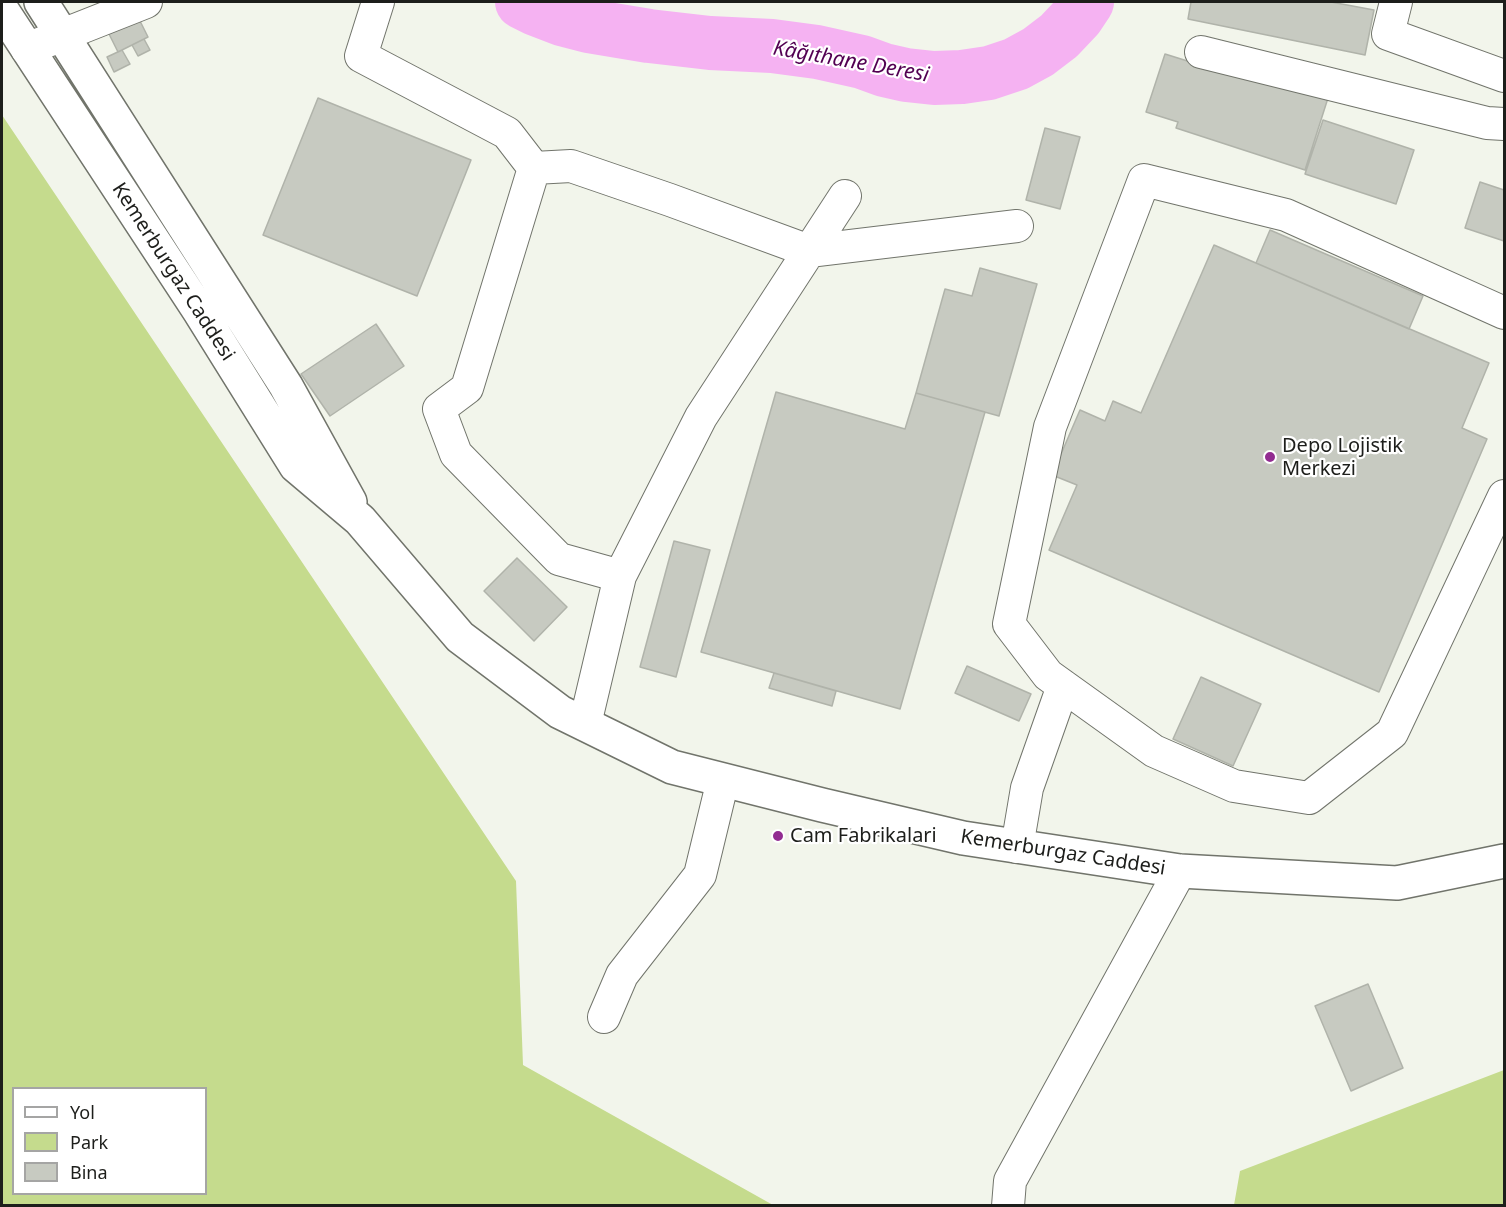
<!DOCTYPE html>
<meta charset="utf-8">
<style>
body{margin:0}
#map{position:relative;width:1506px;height:1207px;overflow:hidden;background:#f2f5eb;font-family:"Noto Sans",sans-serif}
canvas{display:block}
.frame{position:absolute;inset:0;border:3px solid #1d1e1b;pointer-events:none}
.legend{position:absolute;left:12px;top:1087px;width:195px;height:108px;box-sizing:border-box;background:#fff;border:2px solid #a5a5a4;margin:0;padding:8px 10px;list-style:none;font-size:18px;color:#1d1e1b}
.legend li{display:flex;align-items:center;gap:12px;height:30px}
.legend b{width:30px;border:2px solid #a5a5a4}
</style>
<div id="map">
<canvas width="1506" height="1207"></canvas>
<div class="frame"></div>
<ul class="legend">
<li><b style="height:8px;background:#fff"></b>Yol</li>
<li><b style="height:16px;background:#c5db8d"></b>Park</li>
<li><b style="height:16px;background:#c7cac1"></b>Bina</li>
</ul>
</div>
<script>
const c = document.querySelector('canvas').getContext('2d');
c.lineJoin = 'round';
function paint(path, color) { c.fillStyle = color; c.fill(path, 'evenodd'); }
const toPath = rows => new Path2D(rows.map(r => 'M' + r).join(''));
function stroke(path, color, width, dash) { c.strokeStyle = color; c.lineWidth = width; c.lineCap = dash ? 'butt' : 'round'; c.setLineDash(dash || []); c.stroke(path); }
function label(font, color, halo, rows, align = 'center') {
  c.font = font + ' "Noto Sans",sans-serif'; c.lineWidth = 4.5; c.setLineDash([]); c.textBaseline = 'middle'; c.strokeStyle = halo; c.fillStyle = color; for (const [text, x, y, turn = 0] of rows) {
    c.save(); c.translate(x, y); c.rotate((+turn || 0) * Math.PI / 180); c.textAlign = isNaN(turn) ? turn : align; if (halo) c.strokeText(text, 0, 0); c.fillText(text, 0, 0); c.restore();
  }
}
const green = toPath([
 [2,115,516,881,523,1065,773,1205,2,1205],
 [14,1088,206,1088,206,1194,14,1194],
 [1504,1070,1504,1205,1234,1205,1240,1171]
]);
const river = toPath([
 [522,2,536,9,562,19,589,26,649,36,710,43,772,46,817,52,862,62,884,70,906,75,934,78,962,77,989,73,1016,64,1038,52,1059,36,1077,17,1087,2]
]);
const building = toPath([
 [1191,2,1331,2,1374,10,1365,55,1188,19,1191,2],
 [138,17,148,37,118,52,108,32,138,17],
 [144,39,150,50,138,56,132,45,144,39],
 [122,50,130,64,114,72,107,57,122,50],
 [1165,54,1197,64,1328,98,1305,170,1176,128,1178,122,1146,112,1165,54],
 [318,98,471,160,417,296,263,235,318,98],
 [1323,120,1414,150,1396,204,1305,174,1323,120],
 [1045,128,1080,137,1060,209,1026,200,1045,128],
 [1480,182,1504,190,1504,241,1465,228,1480,182],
 [1270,230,1423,296,1409,329,1256,263,1270,230],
 [1214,245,1489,363,1462,428,1487,439,1379,692,1049,550,1077,485,1052,475,1080,410,1105,421,1113,401,1141,413,1214,245],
 [980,268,1037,284,999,416,916,393,945,289,972,296,980,268],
 [376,324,404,366,330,416,301,374,376,324],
 [776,392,905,429,916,393,985,412,900,709,701,652,776,392],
 [674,541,710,550,676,677,640,667,674,541],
 [517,558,567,607,534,641,484,591,517,558],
 [967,666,1031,694,1019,721,955,693,967,666],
 [774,673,836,691,832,706,769,688,774,673],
 [1201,677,1261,704,1233,766,1173,739,1201,677],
 [1368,984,1403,1068,1351,1091,1315,1006,1368,984]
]);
const minor = toPath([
 [378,2,361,56,507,133,534,168,467,388,439,409,456,454,559,559,620,576],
 [1396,2,1388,34,1504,76],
 [27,49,146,2],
 [1201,52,1487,123,1504,124],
 [534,168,571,166,670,200,809,251,1017,226],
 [1504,313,1286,215,1144,180,1050,427,1009,624,1048,675,1154,751,1234,786,1309,798,1392,733,1504,496],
 [585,724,620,576,701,417,845,196],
 [1017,847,1027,788,1063,686],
 [604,1017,622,975,700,875,723,780],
 [1008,1206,1010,1181,1180,871]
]);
const major = toPath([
 [41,2,286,386,350,502],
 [2,10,200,312,296,466,360,520,460,637,560,712,672,767,822,805,963,838,1180,871,1397,883,1504,861]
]);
const markers = [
 [1270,457,6,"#922c91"],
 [778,836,6,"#922c91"]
];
const streetNames = [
 ["Kemerburgaz Caddesi",173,272,57],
 ["Kemerburgaz Caddesi",1063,853,9]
];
const poiNames = [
 ["Depo Lojistik",1282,446],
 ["Merkezi",1282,469],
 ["Cam Fabrikalari",790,836]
];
const waterNames = [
 ["Kâğıthane Deresi",851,62,10]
];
paint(green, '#c5db8d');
stroke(river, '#f5b2f2', 54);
paint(building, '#c7cac1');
stroke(building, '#b0b3aa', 1.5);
stroke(minor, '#71746b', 34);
stroke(major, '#71746b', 36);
stroke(minor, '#fff', 32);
stroke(major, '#fff', 33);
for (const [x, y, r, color] of markers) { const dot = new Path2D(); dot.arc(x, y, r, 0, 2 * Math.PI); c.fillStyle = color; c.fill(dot); stroke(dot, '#fff', 2); }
label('20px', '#1d1e1b', '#fff', streetNames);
label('20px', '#1d1e1b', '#fff', poiNames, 'left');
label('italic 21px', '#520052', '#fff', waterNames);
</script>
